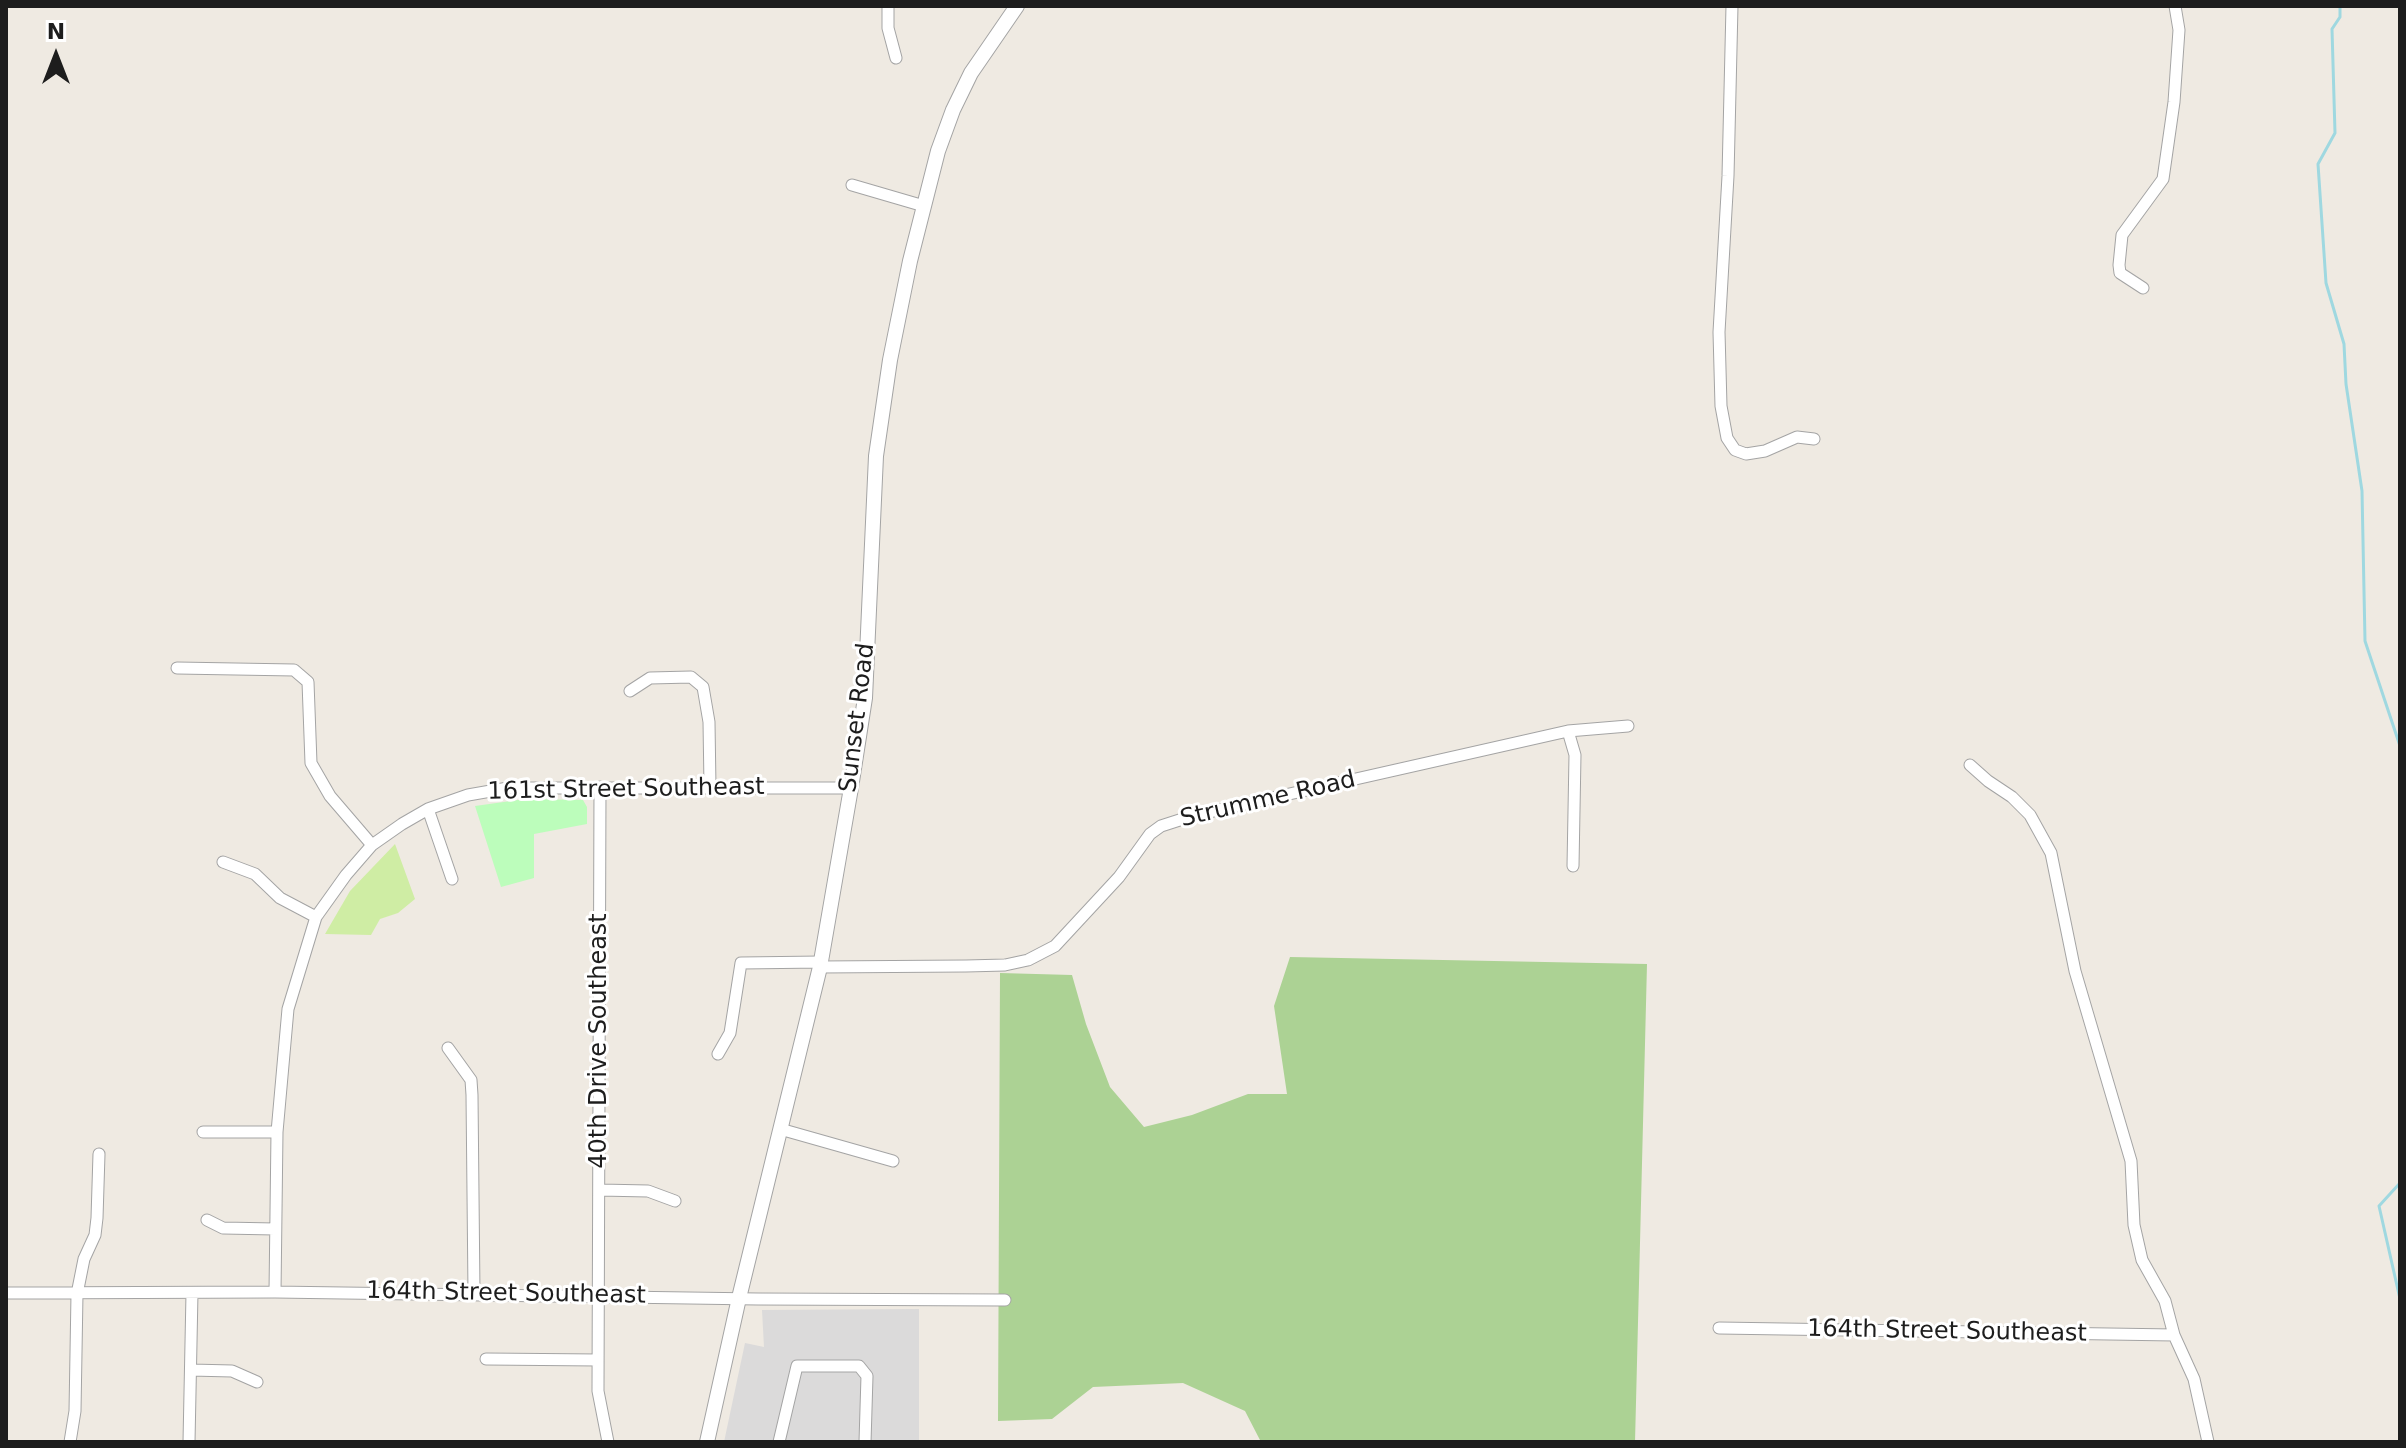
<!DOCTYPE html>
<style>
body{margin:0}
#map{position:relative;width:2406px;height:1448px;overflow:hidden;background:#efeae2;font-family:"DejaVu Sans",sans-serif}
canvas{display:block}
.frame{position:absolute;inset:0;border:8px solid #1d1d1d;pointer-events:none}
.north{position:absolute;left:16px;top:16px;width:80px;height:80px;-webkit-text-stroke:6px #fff;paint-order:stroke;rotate:0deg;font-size:22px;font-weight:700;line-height:32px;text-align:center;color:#1d1d1d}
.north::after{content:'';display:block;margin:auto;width:28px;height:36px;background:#1d1d1d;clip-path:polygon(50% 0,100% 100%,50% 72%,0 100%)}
</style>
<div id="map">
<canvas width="2406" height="1448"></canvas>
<div class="frame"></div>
<div class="north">N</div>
</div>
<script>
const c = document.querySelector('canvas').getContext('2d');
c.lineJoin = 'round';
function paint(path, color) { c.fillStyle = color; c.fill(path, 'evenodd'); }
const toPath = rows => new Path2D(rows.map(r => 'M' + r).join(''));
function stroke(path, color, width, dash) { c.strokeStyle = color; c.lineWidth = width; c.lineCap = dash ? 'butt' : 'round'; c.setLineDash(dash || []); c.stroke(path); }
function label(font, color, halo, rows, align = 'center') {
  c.font = font + ' "DejaVu Sans",sans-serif'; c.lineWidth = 6; c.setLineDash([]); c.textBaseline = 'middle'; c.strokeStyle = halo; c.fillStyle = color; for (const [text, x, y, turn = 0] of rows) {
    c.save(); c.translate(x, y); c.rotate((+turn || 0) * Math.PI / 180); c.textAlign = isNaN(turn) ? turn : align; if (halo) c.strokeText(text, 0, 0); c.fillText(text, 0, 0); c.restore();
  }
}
const residential = toPath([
 [919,1309,919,1442,724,1442,745,1343,764,1347,762,1310]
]);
const grass = toPath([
 [395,844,415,899,398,913,380,919,371,935,325,934,350,891]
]);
const forest = toPath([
 [1290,957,1647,964,1635,1442,1261,1442,1245,1411,1183,1383,1093,1387,1052,1419,998,1421,1000,973,1072,975,1086,1024,1110,1087,1144,1127,1192,1115,1248,1094,1287,1094,1274,1006]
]);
const park = toPath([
 [525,799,583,800,587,807,587,824,534,834,534,878,501,887,475,806]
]);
const stream = toPath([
 [2340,6,2340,17,2332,29,2335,133,2318,164,2326,283,2344,344,2346,384,2362,491,2365,641,2400,746],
 [2400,1183,2379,1206,2400,1299]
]);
const minor = toPath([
 [888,6,888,28,896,58],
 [1732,6,1728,176,1719,332,1721,406,1727,438,1735,450,1746,454,1765,451,1797,437,1814,439],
 [852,185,924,206],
 [2143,288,2120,273,2119,265,2122,235,2163,179,2174,102,2179,30,2175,6],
 [177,668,294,670,308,682,311,763,330,796,372,845],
 [630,691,650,678,691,677,703,687,709,722,710,787],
 [1568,731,1575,755,1573,866],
 [1970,765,1988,781,2012,797,2030,815,2051,853,2075,971,2131,1161,2134,1225,2142,1260,2165,1301,2174,1335,2194,1379,2208,1442],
 [600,787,598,1391,608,1442],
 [428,809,452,879],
 [223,862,255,874,280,898,316,917],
 [820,967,966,966,1005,965,1028,960,1055,946,1119,877,1150,834,1161,826,1192,816,1568,731,1628,726],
 [448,1048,471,1080,472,1095,474,1293],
 [718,1054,730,1033,741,963,821,962],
 [780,1129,893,1161],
 [203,1132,277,1132],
 [600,1190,648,1191,675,1201],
 [207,1220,223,1228,275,1229],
 [275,1292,277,1132,288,1009,316,917,346,875,372,845,402,824,428,809,468,795,508,788,851,788],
 [6,1293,275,1292,758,1299,1005,1300],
 [1719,1328,2174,1335],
 [486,1359,598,1360],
 [191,1370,232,1371,257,1382],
 [70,1442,75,1411,77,1294,84,1259,95,1235,97,1218,99,1154],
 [189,1442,192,1293],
 [779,1442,797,1366,859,1366,867,1376,865,1442]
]);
const tertiary = toPath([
 [707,1442,739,1298,820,967,851,788,865,698,876,456,890,360,910,261,938,151,953,110,971,73,1017,6]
]);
const streetNames = [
 ["Sunset Road",858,718,-83],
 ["161st Street Southeast",626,790,-1],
 ["Strumme Road",1268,800,-13],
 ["40th Drive Southeast",600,1041,-90],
 ["164th Street Southeast",506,1294,1],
 ["164th Street Southeast",1947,1332,1]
];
paint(residential, '#dbdada');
paint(grass, '#cfeda4');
paint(forest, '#acd294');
paint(park, '#bcfdbb');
stroke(stream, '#9fd8e0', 3);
stroke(minor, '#a4a4a4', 13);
stroke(tertiary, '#a4a4a4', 16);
stroke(minor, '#fff', 11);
stroke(tertiary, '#fff', 14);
label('24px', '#1d1d1d', '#fff', streetNames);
</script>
